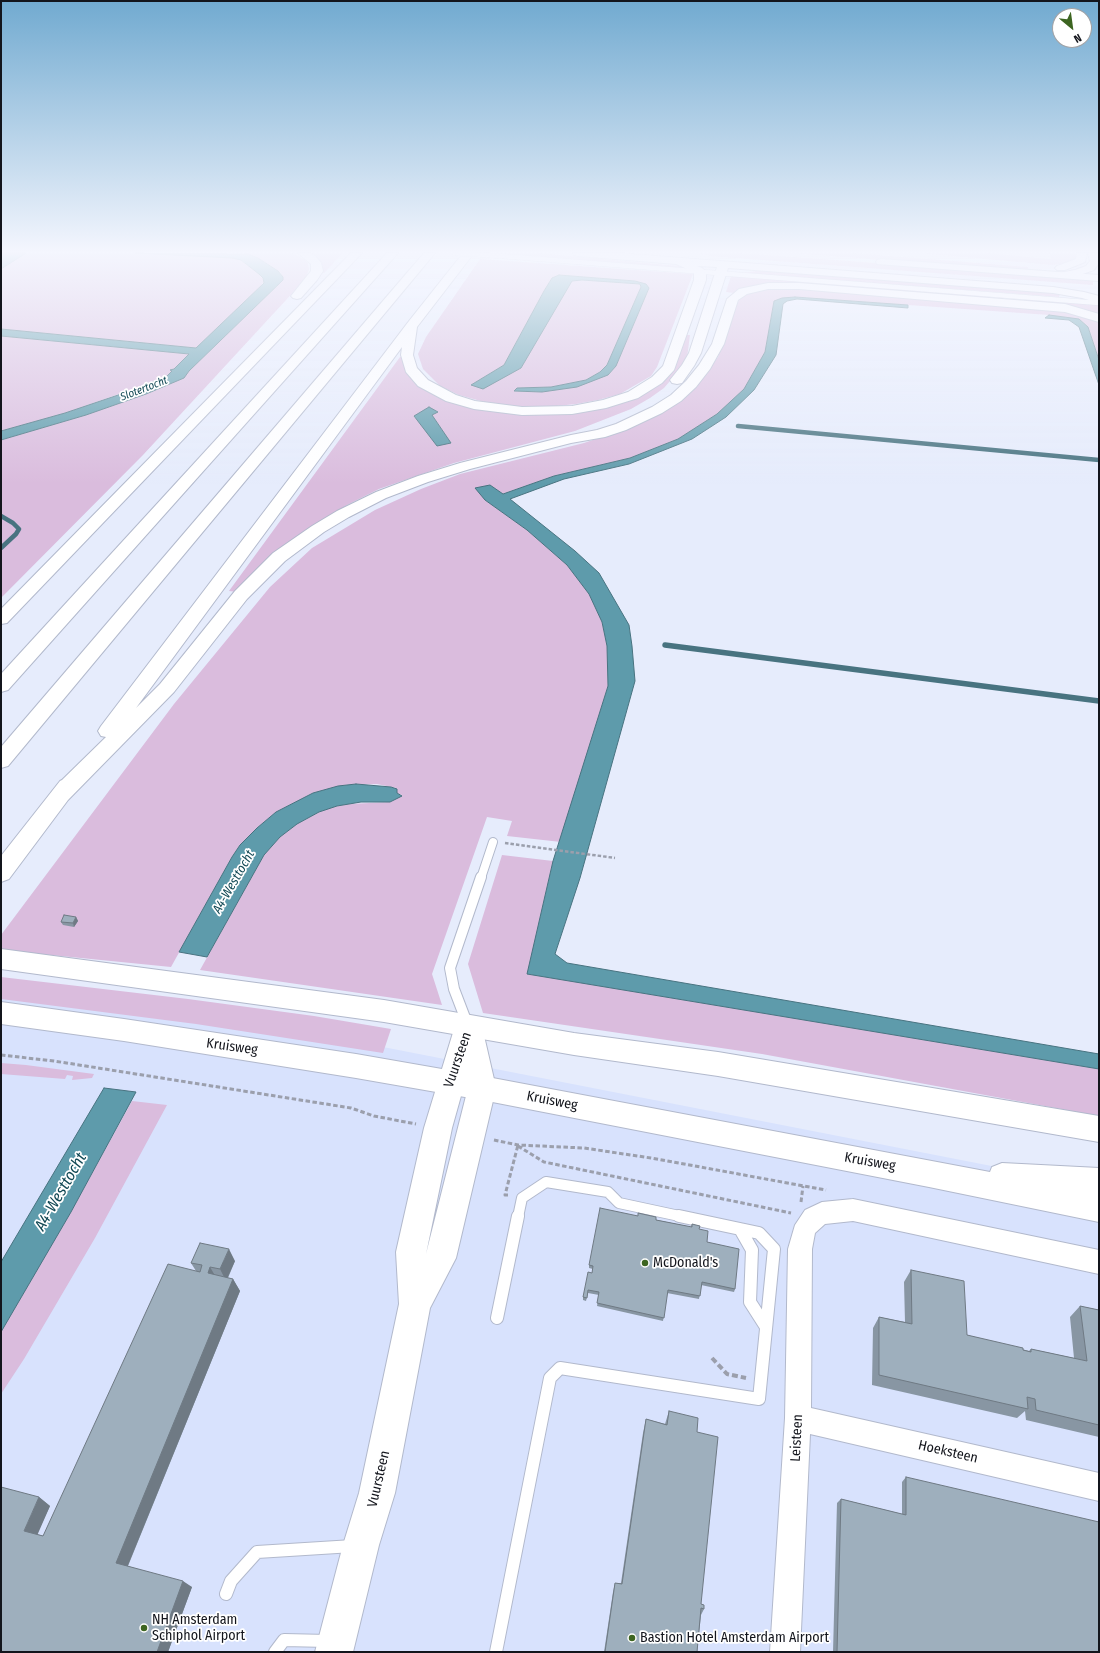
<!DOCTYPE html>
<style>
body{margin:0}
#map{position:relative;width:1100px;height:1653px;overflow:hidden;background:#e6ecfc;font-family:"Fira Sans Condensed",sans-serif}
canvas{display:block}
.frame{position:absolute;inset:0;border:2px solid #13151c;pointer-events:none}
.north{position:absolute;left:1052px;top:8px;width:40px;height:40px;box-sizing:border-box;background:#fff;border:1px solid #a1a1a4;border-radius:50%;rotate:151deg;font-size:11px;font-weight:700;line-height:16px;text-align:center;color:#13151c}
.north::after{content:'';display:block;margin:auto;width:14px;height:18px;background:#3d6521;clip-path:polygon(50% 0,100% 100%,50% 72%,0 100%)}
</style>
<div id="map">
<canvas width="1100" height="1653"></canvas>
<div class="frame"></div>
<div class="north">N</div>
</div>
<script>
const c = document.querySelector('canvas').getContext('2d');
c.lineJoin = 'round';
function paint(path, color) { c.fillStyle = color; c.fill(path, 'evenodd'); }
const toPath = rows => new Path2D(rows.map(r => 'M' + r).join(''));
function stroke(path, color, width, dash) { c.strokeStyle = color; c.lineWidth = width; c.lineCap = dash ? 'butt' : 'round'; c.setLineDash(dash || []); c.stroke(path); }
function label(font, color, halo, rows, align = 'center') {
  c.font = font + ' "Fira Sans Condensed",sans-serif'; c.lineWidth = 3.5; c.setLineDash([]); c.textBaseline = 'middle'; c.strokeStyle = halo; c.fillStyle = color; for (const [text, x, y, turn = 0] of rows) {
    c.save(); c.translate(x, y); c.rotate((+turn || 0) * Math.PI / 180); c.textAlign = isNaN(turn) ? turn : align; if (halo) c.strokeText(text, 0, 0); c.fillText(text, 0, 0); c.restore();
  }
}
const built = toPath([
 [1,997,245,1020,1099,1187,1099,1652,1,1652]
]);
const green = toPath([
 [26,253,135,253,227,257,241,260,259,274,264,281,260,287,196,348,1,329,1,269],
 [241,253,292,253,304,259,308,263,309,269,307,275,299,286,143,455,1,598,1,440,86,415,146,394,188,372,283,280,281,273,266,263,248,254],
 [312,253,343,253,324,273,321,272,322,263],
 [504,253,539,253,679,266,690,269,504,255],
 [698,253,739,253,1066,277,1093,280,1093,285,709,256],
 [791,253,853,253,1028,267,1028,271],
 [919,253,987,253,1051,259,1049,253,1078,253,1078,258,1068,263,1052,265],
 [480,259,693,274,657,367,651,376,620,394,598,400,576,404,547,407,520,407,488,403,459,395,440,386,423,369,418,354,426,337],
 [559,275,635,281,649,288,616,366,608,375,542,392,514,391,517,388,551,387,586,380,600,372,607,365,641,287,640,284,582,280,571,281,521,368,471,385,504,365,544,291,552,278],
 [763,270,1041,291,1060,294,1059,297,743,273],
 [731,276,995,297,956,297,796,285,748,287,734,293,726,292],
 [777,288,813,289,1076,312,1099,322,1099,360,1088,327,1079,319,1049,315,795,297,774,301,765,352,744,389,717,414,678,439,630,458,554,476,502,494,490,485,485,500,527,530,567,565,589,593,602,622,607,646,608,686,561,842,507,836,512,821,487,817,432,974,442,1005,200,970,264,855,280,837,297,824,327,808,349,804,390,802,402,795,397,793,396,788,377,784,345,785,313,793,276,812,257,828,240,845,232,857,171,967,1,950,1,935,174,704,270,587,312,548,375,510,421,489,460,474,584,443,639,424,695,386,718,357,736,304,742,297,756,291],
 [987,300,1031,300,1099,305,1099,316],
 [684,335,690,335,687,358,677,373,664,388,650,398,631,409,575,431,454,463,379,489,347,505,308,529,271,556,237,592,229,591,400,357,403,357,407,372,452,401,552,413,651,388],
 [438,411,432,415,451,443,414,417],
 [1,336,190,354,167,376,159,380,65,413,1,431],
 [502,855,553,861,528,974,1099,1069,1099,1116,762,1054,483,1013,468,964],
 [1,977,188,999,314,1016,391,1029,383,1053,196,1024,1,999],
 [1,1063,26,1065,94,1074,92,1078,72,1080,73,1076,67,1075,65,1079,1,1074],
 [132,1101,167,1105,95,1238,24,1359,1,1394,1,1332,71,1212]
]);
const water = toPath([
 [1,253,26,253,1,269,1,253],
 [135,253,248,254,258,258,278,271,283,277,283,280,189,371,184,378,146,394,86,415,1,440,1,431,65,413,133,390,166,377,172,371,170,370,174,369,189,354,1,336,1,329,196,348,264,283,263,278,259,274,241,260,232,258,135,253],
 [559,275,635,281,646,284,649,288,616,366,608,375,577,387,542,392,514,391,517,388,551,387,586,380,600,372,607,365,641,287,640,284,582,280,572,281,521,368,483,389,471,385,504,365,544,291,552,278,559,275],
 [795,297,908,305,908,308,797,299,787,301,783,304,776,355,754,390,726,417,692,439,629,464,564,479,510,499,575,551,599,573,629,625,632,646,635,681,580,878,555,954,567,963,1099,1054,1099,1069,527,974,553,861,608,686,607,646,602,622,589,594,567,565,527,530,485,500,475,488,490,485,503,494,554,476,630,458,678,439,717,414,744,389,765,352,774,301,782,298,795,297],
 [1049,315,1079,319,1088,327,1099,360,1099,385,1079,327,1069,320,1045,318,1049,315],
 [429,407,438,412,432,415,451,443,437,446,414,416,429,407],
 [356,784,391,787,397,789,397,793,402,796,390,802,361,802,337,806,319,812,297,824,280,837,264,855,207,957,179,952,232,857,240,845,257,828,276,812,313,793,338,786,356,784],
 [104,1088,136,1092,71,1212,1,1332,1,1262,104,1088]
]);
const streamFar1 = toPath([
 [738,426,1099,460],
 [1,516,13,523,19,529,16,534,1,548]
]);
const stream = toPath([
 [665,645,1099,701]
]);
const pathFar2 = toPath([
 [505,843,615,858]
]);
const pathFar1 = toPath([
 [1,1055,54,1061,351,1108,374,1116,416,1124],
 [494,1140,518,1145,584,1148,651,1158,826,1190],
 [518,1146,544,1162,791,1213],
 [508,1195,505,1195,518,1145],
 [801,1202,803,1186]
]);
const path = toPath([
 [712,1358,727,1374,746,1378]
]);
const laneFar3 = toPath([
 [501,256,1099,303]
]);
const laneFar2 = toPath([
 [481,878,493,842]
]);
const laneFar1 = toPath([
 [467,1023,454,989,450,968,481,877],
 [518,1217,522,1198,546,1182,608,1192,619,1203,684,1217]
]);
const lane = toPath([
 [740,1229,752,1250,750,1302,766,1327],
 [497,1318,518,1216],
 [226,1594,231,1581,257,1552,353,1546],
 [275,1652,284,1640,328,1641],
 [496,1652,550,1378,560,1368,759,1399,774,1249,759,1233,679,1216]
]);
const street = toPath([
 [853,1199,1099,1250,1099,1274,853,1221,825,1224,815,1233,812,1249,811,1408,1099,1473,1099,1501,810,1434,800,1652,770,1652,785,1418,788,1249,795,1225,805,1210,822,1202,853,1199]
]);
const secondary = toPath([
 [1088,253,1098,253,1099,263,1094,270,1077,276,1063,278,1059,277,1057,275,1059,273,1075,270,1086,266,1090,261,1088,253],
 [468,1015,477,1018,482,1027,496,1088,456,1258,430,1308,395,1493,379,1545,353,1652,315,1652,343,1545,359,1493,399,1304,396,1252,424,1128,455,1026,459,1018,468,1015],
 [466,1078,468,1088,426,1254,452,1128,466,1078]
]);
const highway = toPath([
 [298,253,310,253,315,256,321,263,323,271,317,280,301,298,297,299,293,298,291,296,311,271,311,264,298,253],
 [351,253,362,253,7,623,1,624,1,609,351,253],
 [387,253,398,253,8,690,1,692,1,674,387,253],
 [424,253,435,253,8,766,1,768,1,747,424,253],
 [463,253,474,253,417,327,413,355,417,368,428,380,456,395,475,401,522,407,572,406,603,400,628,392,652,377,663,366,694,280,694,272,676,264,578,256,574,255,573,253,618,253,1053,287,1084,292,1099,296,1099,303,1082,298,1053,293,728,268,701,353,694,366,682,383,677,384,672,383,670,380,682,365,689,353,717,267,697,266,702,268,706,272,706,280,674,370,662,383,638,398,606,408,572,414,522,415,474,409,446,401,418,386,406,372,401,355,402,347,136,708,160,684,235,591,273,553,312,526,337,511,376,492,418,476,460,463,571,435,597,430,616,424,652,407,671,395,686,381,699,365,712,344,727,299,739,289,768,283,799,283,1065,304,1099,314,1099,322,1065,312,799,289,768,289,747,294,738,300,724,344,710,369,696,387,681,401,662,413,626,430,605,437,571,443,470,469,428,482,386,498,349,517,324,532,285,561,247,599,174,692,68,800,9,879,1,882,1,856,60,781,62,780,106,737,101,736,98,731,101,726,409,321,463,253],
 [1077,253,1087,253,1085,262,1065,270,1057,270,1055,268,1057,266,1076,259,1077,253],
 [881,259,1099,275,1099,281,877,264,876,262,877,260,881,259],
 [1,949,384,1000,574,1033,718,1052,1099,1116,1099,1142,718,1076,574,1055,384,1022,1,969,1,949],
 [1,1002,124,1019,356,1054,482,1076,990,1172,992,1167,1002,1163,1099,1168,1099,1222,929,1187,482,1100,356,1078,124,1041,1,1024,1,1002]
]);
const laneBridge = toPath([
 [454,253,501,256]
]);
const wall = toPath([
 [76,917,78,921,74,927,63,925,61,922],
 [638,1216,691,1227,692,1224,699,1229,707,1242,735,1289,734,1292,701,1285,699,1299,667,1293,663,1321,597,1306,599,1295,588,1293,586,1301,583,1300,583,1297,592,1273,593,1269,589,1268,589,1265],
 [235,1261,228,1278,233,1279,240,1291,128,1566,192,1587,168,1652,1,1652,39,1497,50,1506,37,1534,43,1536,196,1271,191,1263],
 [911,1270,967,1335,1029,1351,1031,1349,1074,1358,1070,1317,1080,1306,1099,1310,1099,1437,1026,1420,1025,1411,1017,1418,872,1385,873,1328,879,1317,905,1322,904,1282],
 [669,1411,697,1432,701,1604,704,1609,701,1615,697,1652,604,1652,613,1592,615,1583,621,1583,643,1433,646,1419,665,1424],
 [906,1477,1099,1652,833,1652,837,1503,841,1499,902,1514,902,1482]
]);
const shadedWall = toPath([
 [76,917,78,921,74,927,73,923],
 [229,1249,235,1261,226,1281,220,1269],
 [210,1267,217,1279,208,1273],
 [233,1279,240,1291,126,1570,116,1563],
 [39,1497,50,1506,36,1538,24,1531],
 [183,1581,192,1587,168,1652,157,1652]
]);
const building = toPath([
 [64,915,76,917,73,923,61,922,64,915],
 [600,1208,638,1216,638,1213,656,1217,656,1220,692,1227,692,1224,700,1226,699,1229,708,1231,707,1242,739,1249,735,1289,702,1282,700,1296,668,1290,664,1318,597,1303,599,1292,588,1290,587,1298,583,1297,588,1272,592,1273,593,1266,589,1265,600,1208],
 [200,1243,229,1249,220,1269,210,1267,208,1273,233,1279,116,1563,183,1581,157,1652,1,1652,1,1487,39,1497,24,1531,43,1536,168,1264,200,1272,202,1265,191,1263,200,1243],
 [911,1270,964,1281,967,1335,1023,1348,1023,1350,1031,1352,1031,1349,1087,1361,1080,1306,1099,1310,1099,1425,1036,1410,1035,1399,1027,1397,1028,1409,879,1375,879,1317,912,1324,911,1270],
 [669,1411,698,1418,697,1432,718,1437,701,1604,704,1605,704,1609,701,1608,697,1652,605,1652,615,1583,622,1584,646,1419,667,1425,669,1411],
 [906,1477,1099,1522,1099,1652,837,1652,841,1499,906,1515,906,1477]
]);
const markers = [
 [645,1263,4,"#3d6521"],
 [144,1628,4,"#3d6521"],
 [632,1638,4,"#3d6521"]
];
const farWaternames = [
 ["Slotertocht",144,389,-21]
];
const waterNames = [
 ["A4-Westtocht",234,882,-60]
];
const nearStreetnames = [
 ["Kruisweg",232,1047,8],
 ["Vuursteen",458,1060,-71],
 ["Kruisweg",552,1101,11],
 ["Kruisweg",870,1162,10],
 ["Leisteen",797,1438,-87],
 ["Hoeksteen",948,1452,13],
 ["Vuursteen",379,1479,-77]
];
const nearPoinames = [
 ["McDonald's",653,1263],
 ["NH Amsterdam",152,1620],
 ["Schiphol Airport",152,1636],
 ["Bastion Hotel Amsterdam Airport",640,1638]
];
const nearWaternames = [
 ["A4-Westtocht",61,1192,-60]
];
paint(built, '#d8e2fd');
paint(green, '#dabcdd');
paint(water, '#5e9bab');
stroke(water, '#487380', 1);
stroke(streamFar1, '#487380', 4.5);
stroke(stream, '#487380', 5.5);
stroke(laneFar3, '#b2b9cc', 5.5);
stroke(laneFar2, '#b2b9cc', 10);
stroke(laneFar1, '#b2b9cc', 12);
stroke(lane, '#b2b9cc', 14);
stroke(street, '#b2b9cc', 2);
stroke(secondary, '#b2b9cc', 2);
stroke(highway, '#b2b9cc', 2);
stroke(pathFar2, '#9b9fac', 2.5, [3.5, 2]);
stroke(pathFar1, '#9b9fac', 3, [4.5, 2.5]);
stroke(path, '#9b9fac', 4, [6, 3]);
stroke(laneFar3, '#fff', 4.5);
stroke(laneFar2, '#fff', 8);
stroke(laneFar1, '#fff', 10);
stroke(lane, '#fff', 12);
paint(street, '#fff');
paint(secondary, '#fff');
paint(highway, '#fff');
stroke(laneBridge, '#b2b9cc', 5.5, []);
stroke(laneBridge, '#fff', 4.5);
paint(wall, '#8896a3');
paint(shadedWall, '#6f7a84');
paint(building, '#9eafbd');
stroke(building, '#6f7a84', 1);
const sky = c.createLinearGradient(0, 0, 0, 484);
sky.addColorStop(0, '#71aad0');
sky.addColorStop(0.52, '#f4f6fe');
sky.addColorStop(1, '#f4f6fe00');
c.fillStyle = sky;
c.fillRect(0, 0, 1100, 484);
for (const [x, y, r, color] of markers) { const dot = new Path2D(); dot.arc(x, y, r, 0, 2 * Math.PI); c.fillStyle = color; c.fill(dot); stroke(dot, '#fff', 1.5); }
label('italic 11px', '#114854', '#fff', farWaternames);
label('italic 13px', '#114854', '#fff', waterNames);
label('14px', '#13151c', '#fff', nearStreetnames);
label('14px', '#13151c', '#fff', nearPoinames, 'left');
label('italic 16px', '#114854', '#fff', nearWaternames);
</script>
